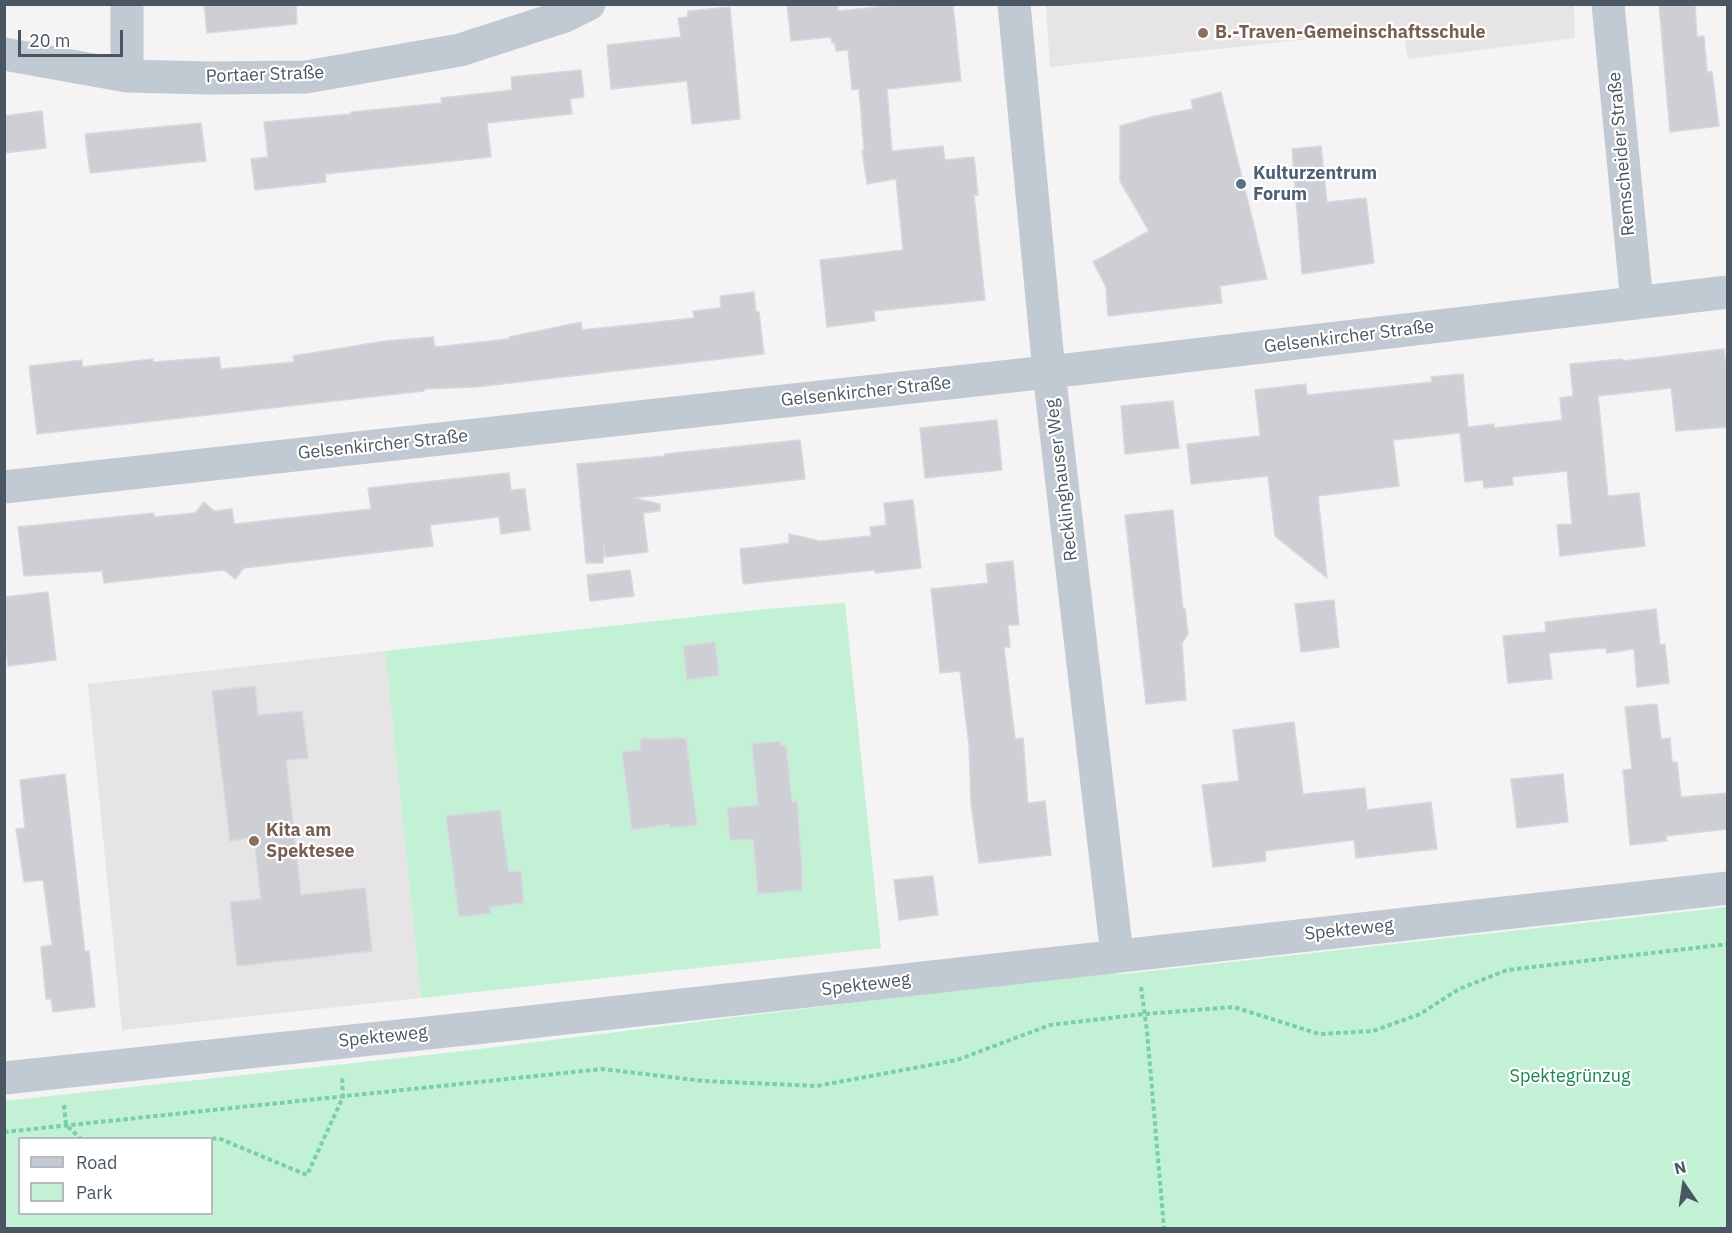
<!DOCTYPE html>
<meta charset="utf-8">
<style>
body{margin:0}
#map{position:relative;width:1732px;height:1233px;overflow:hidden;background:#f5f3f3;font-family:"IBM Plex Sans",sans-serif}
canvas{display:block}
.frame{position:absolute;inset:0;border:6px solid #4a5661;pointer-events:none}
.legend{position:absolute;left:18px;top:1137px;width:195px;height:78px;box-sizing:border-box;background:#fff;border:2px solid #b7bbc0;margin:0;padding:8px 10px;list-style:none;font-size:18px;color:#4a5661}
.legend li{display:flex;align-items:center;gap:12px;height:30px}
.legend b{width:30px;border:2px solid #b7bbc0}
.north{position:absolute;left:1654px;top:1155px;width:60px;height:60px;-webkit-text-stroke:4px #fff;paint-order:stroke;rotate:347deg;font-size:16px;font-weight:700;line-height:24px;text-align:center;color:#4a5661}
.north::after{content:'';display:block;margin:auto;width:21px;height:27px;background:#4a5661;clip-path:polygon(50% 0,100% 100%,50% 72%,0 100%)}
.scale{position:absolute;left:18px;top:30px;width:105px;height:27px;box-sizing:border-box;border:3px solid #4a5661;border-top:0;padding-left:8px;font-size:18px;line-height:21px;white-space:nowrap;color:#4a5661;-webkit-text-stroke:4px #fff;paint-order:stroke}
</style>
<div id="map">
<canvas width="1732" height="1233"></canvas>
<div class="frame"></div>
<ul class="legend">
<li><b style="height:8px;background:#c1cad2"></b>Road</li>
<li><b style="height:16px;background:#c3f1d5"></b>Park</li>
</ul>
<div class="north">N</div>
<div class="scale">20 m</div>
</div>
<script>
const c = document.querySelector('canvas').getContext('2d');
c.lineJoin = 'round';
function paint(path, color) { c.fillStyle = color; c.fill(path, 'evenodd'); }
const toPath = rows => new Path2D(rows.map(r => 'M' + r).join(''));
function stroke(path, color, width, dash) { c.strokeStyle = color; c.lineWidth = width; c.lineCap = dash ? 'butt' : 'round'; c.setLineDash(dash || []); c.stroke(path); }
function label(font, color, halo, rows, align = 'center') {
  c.font = font + ' "IBM Plex Sans",sans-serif'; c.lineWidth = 4.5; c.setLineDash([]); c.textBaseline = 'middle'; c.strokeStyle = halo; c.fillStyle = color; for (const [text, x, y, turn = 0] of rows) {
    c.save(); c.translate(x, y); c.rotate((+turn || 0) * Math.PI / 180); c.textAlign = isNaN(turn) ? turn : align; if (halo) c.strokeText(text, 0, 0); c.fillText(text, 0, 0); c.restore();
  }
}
const education = toPath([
 [1046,5,1574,5,1575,38,1408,59,1403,29,1050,67],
 [385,651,421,998,122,1030,88,684]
]);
const green = toPath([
 [845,603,881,948,421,998,385,651,765,609],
 [1727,907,1727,1228,5,1228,4,1101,455,1052,1093,973,1123,974],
 [20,1138,212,1138,212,1214,20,1214]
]);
const building = toPath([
 [204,4,296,4,297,24,207,33,204,4],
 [787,4,838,4,838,11,905,4,953,4,961,81,887,89,892,151,943,146,945,160,974,157,978,195,974,195,985,300,874,311,875,321,827,327,820,260,903,250,896,179,867,184,862,150,864,150,859,89,852,90,848,50,836,51,835,43,832,43,831,37,791,41,787,4],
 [1659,4,1695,4,1697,37,1704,36,1707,72,1712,72,1719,126,1670,132,1659,4],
 [730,7,740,119,692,124,687,81,611,89,607,45,681,37,678,18,688,17,688,11,730,7],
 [581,70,584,97,570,99,572,114,487,123,491,157,325,174,326,182,255,190,251,159,268,157,264,122,351,114,351,112,442,103,441,98,512,90,511,77,581,70],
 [1221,92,1267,279,1220,286,1222,303,1108,316,1106,287,1093,262,1149,231,1120,181,1120,126,1155,116,1193,109,1191,100,1221,92],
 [42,111,46,148,4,153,4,116,42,111],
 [201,123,206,161,90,173,85,134,201,123],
 [1321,146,1327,202,1366,198,1374,263,1302,274,1292,149,1321,146],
 [754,292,756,312,759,312,764,354,476,387,424,389,424,391,37,434,29,366,82,360,82,367,153,359,153,362,219,357,221,369,294,362,293,356,385,341,433,337,435,347,509,339,509,337,581,322,582,330,694,318,693,311,721,308,720,296,754,292],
 [1724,349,1728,381,1728,427,1676,431,1671,388,1598,396,1608,496,1639,493,1645,546,1560,556,1557,525,1572,524,1567,471,1512,477,1513,485,1484,488,1483,480,1465,482,1460,433,1393,440,1399,486,1318,496,1327,578,1275,536,1268,476,1191,484,1187,444,1260,436,1255,390,1306,384,1307,395,1432,382,1431,377,1463,374,1468,427,1494,424,1494,428,1562,420,1560,398,1573,396,1570,364,1622,359,1623,361,1724,349],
 [1173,401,1179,448,1125,454,1121,406,1173,401],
 [997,420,1002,470,925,478,920,428,997,420],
 [800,440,805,479,634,498,660,504,660,511,643,513,648,552,605,557,604,546,603,563,586,563,577,464,665,456,665,454,800,440],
 [509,473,511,490,525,489,530,530,501,534,499,517,430,525,433,546,244,568,235,579,224,570,104,583,102,571,24,576,18,527,154,513,154,517,195,513,204,502,214,511,232,509,234,524,371,509,368,488,509,473],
 [913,500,921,568,875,573,875,570,743,584,740,549,789,543,789,534,820,541,871,536,870,527,886,525,884,503,913,500],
 [1173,510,1183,609,1185,608,1188,634,1182,643,1186,700,1146,704,1125,515,1173,510],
 [1013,561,1019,625,1008,625,1010,647,1004,647,1015,739,1023,738,1028,803,1045,801,1051,855,979,863,971,803,969,745,960,671,940,673,931,589,988,583,986,564,1013,561],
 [630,570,634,596,590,601,587,575,630,570],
 [48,592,56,660,8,666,4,629,4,597,48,592],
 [1334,600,1339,647,1301,652,1295,604,1334,600],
 [1656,609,1660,645,1665,644,1669,683,1637,687,1634,649,1607,653,1606,648,1549,653,1552,679,1508,683,1503,636,1546,632,1545,622,1656,609],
 [715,642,719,675,687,680,683,646,715,642],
 [255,686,258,715,302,711,308,758,286,760,301,895,365,888,372,951,237,966,230,902,261,899,254,837,230,841,212,691,255,686],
 [1657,704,1661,739,1670,738,1672,762,1677,762,1681,797,1728,793,1728,829,1666,836,1667,841,1630,845,1623,770,1632,769,1625,707,1657,704],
 [1294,722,1303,794,1365,788,1367,810,1431,802,1437,849,1356,858,1354,840,1265,851,1266,861,1213,867,1202,785,1239,781,1233,730,1294,722],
 [686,738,697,825,670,828,670,824,632,830,622,752,641,750,640,739,686,738],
 [780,741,781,746,786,746,792,802,797,801,802,867,802,890,758,894,753,839,730,840,727,808,758,805,752,744,780,741],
 [65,774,85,952,89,951,95,1007,53,1012,51,999,46,999,41,947,52,945,43,880,24,882,16,829,25,828,20,780,65,774],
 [1563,774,1568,822,1517,828,1511,779,1563,774],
 [500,810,509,872,521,871,524,903,490,907,491,913,459,917,446,816,500,810],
 [933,876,938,915,899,920,894,880,933,876]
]);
const path = toPath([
 [1141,987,1147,1031,1164,1228],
 [64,1105,66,1125,80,1138],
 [4,1132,602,1069,704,1081,817,1086,957,1060,1050,1025,1144,1014,1234,1007,1319,1034,1373,1031,1420,1014,1459,989,1507,970,1728,944],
 [212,1139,218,1138,307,1175,343,1097,342,1076]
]);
const minor = toPath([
 [127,4,127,76],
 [1014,4,1049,372,1117,955],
 [1608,4,1637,303],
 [4,54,127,76,209,78,306,77,460,50,565,16,589,4],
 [4,487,1075,369,1728,292],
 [4,1078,512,1024,1728,888]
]);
const markers = [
 [1203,33,6,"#8d6e63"],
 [1241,184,6,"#5c6f8a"],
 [254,841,6,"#8d6e63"]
];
const educationNames = [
 ["B.-Traven-Gemeinschaftsschule",1215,33],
 ["Kita am",266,831],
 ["Spektesee",266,852]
];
const streetNames = [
 ["Portaer Straße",265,75,-2],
 ["Remscheider Straße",1622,154,-95],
 ["Gelsenkircher Straße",1349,337,-7],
 ["Gelsenkircher Straße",866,392,-6],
 ["Gelsenkircher Straße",383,445,-6],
 ["Recklinghauser Weg",1062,480,-97],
 ["Spekteweg",1349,930,-6],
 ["Spekteweg",866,985,-7],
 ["Spekteweg",383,1037,-6]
];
const serviceNames = [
 ["Kulturzentrum",1253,174],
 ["Forum",1253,195]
];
const parkNames = [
 ["Spektegrünzug",1570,1077]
];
paint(education, '#e6e4e5');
paint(green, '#c3f1d5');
paint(building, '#cdcfd5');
stroke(building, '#d7d9de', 1.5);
stroke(path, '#7ad0a6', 4, [4.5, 3]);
stroke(minor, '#c1cad2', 33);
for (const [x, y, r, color] of markers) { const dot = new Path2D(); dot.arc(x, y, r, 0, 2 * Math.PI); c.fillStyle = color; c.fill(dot); stroke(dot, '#fff', 2); }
label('bold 18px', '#785e54', '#fff', educationNames, 'left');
label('18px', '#4a5661', '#fff', streetNames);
label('bold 18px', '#4e5e75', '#fff', serviceNames, 'left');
label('18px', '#17864f', '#fff', parkNames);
</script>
